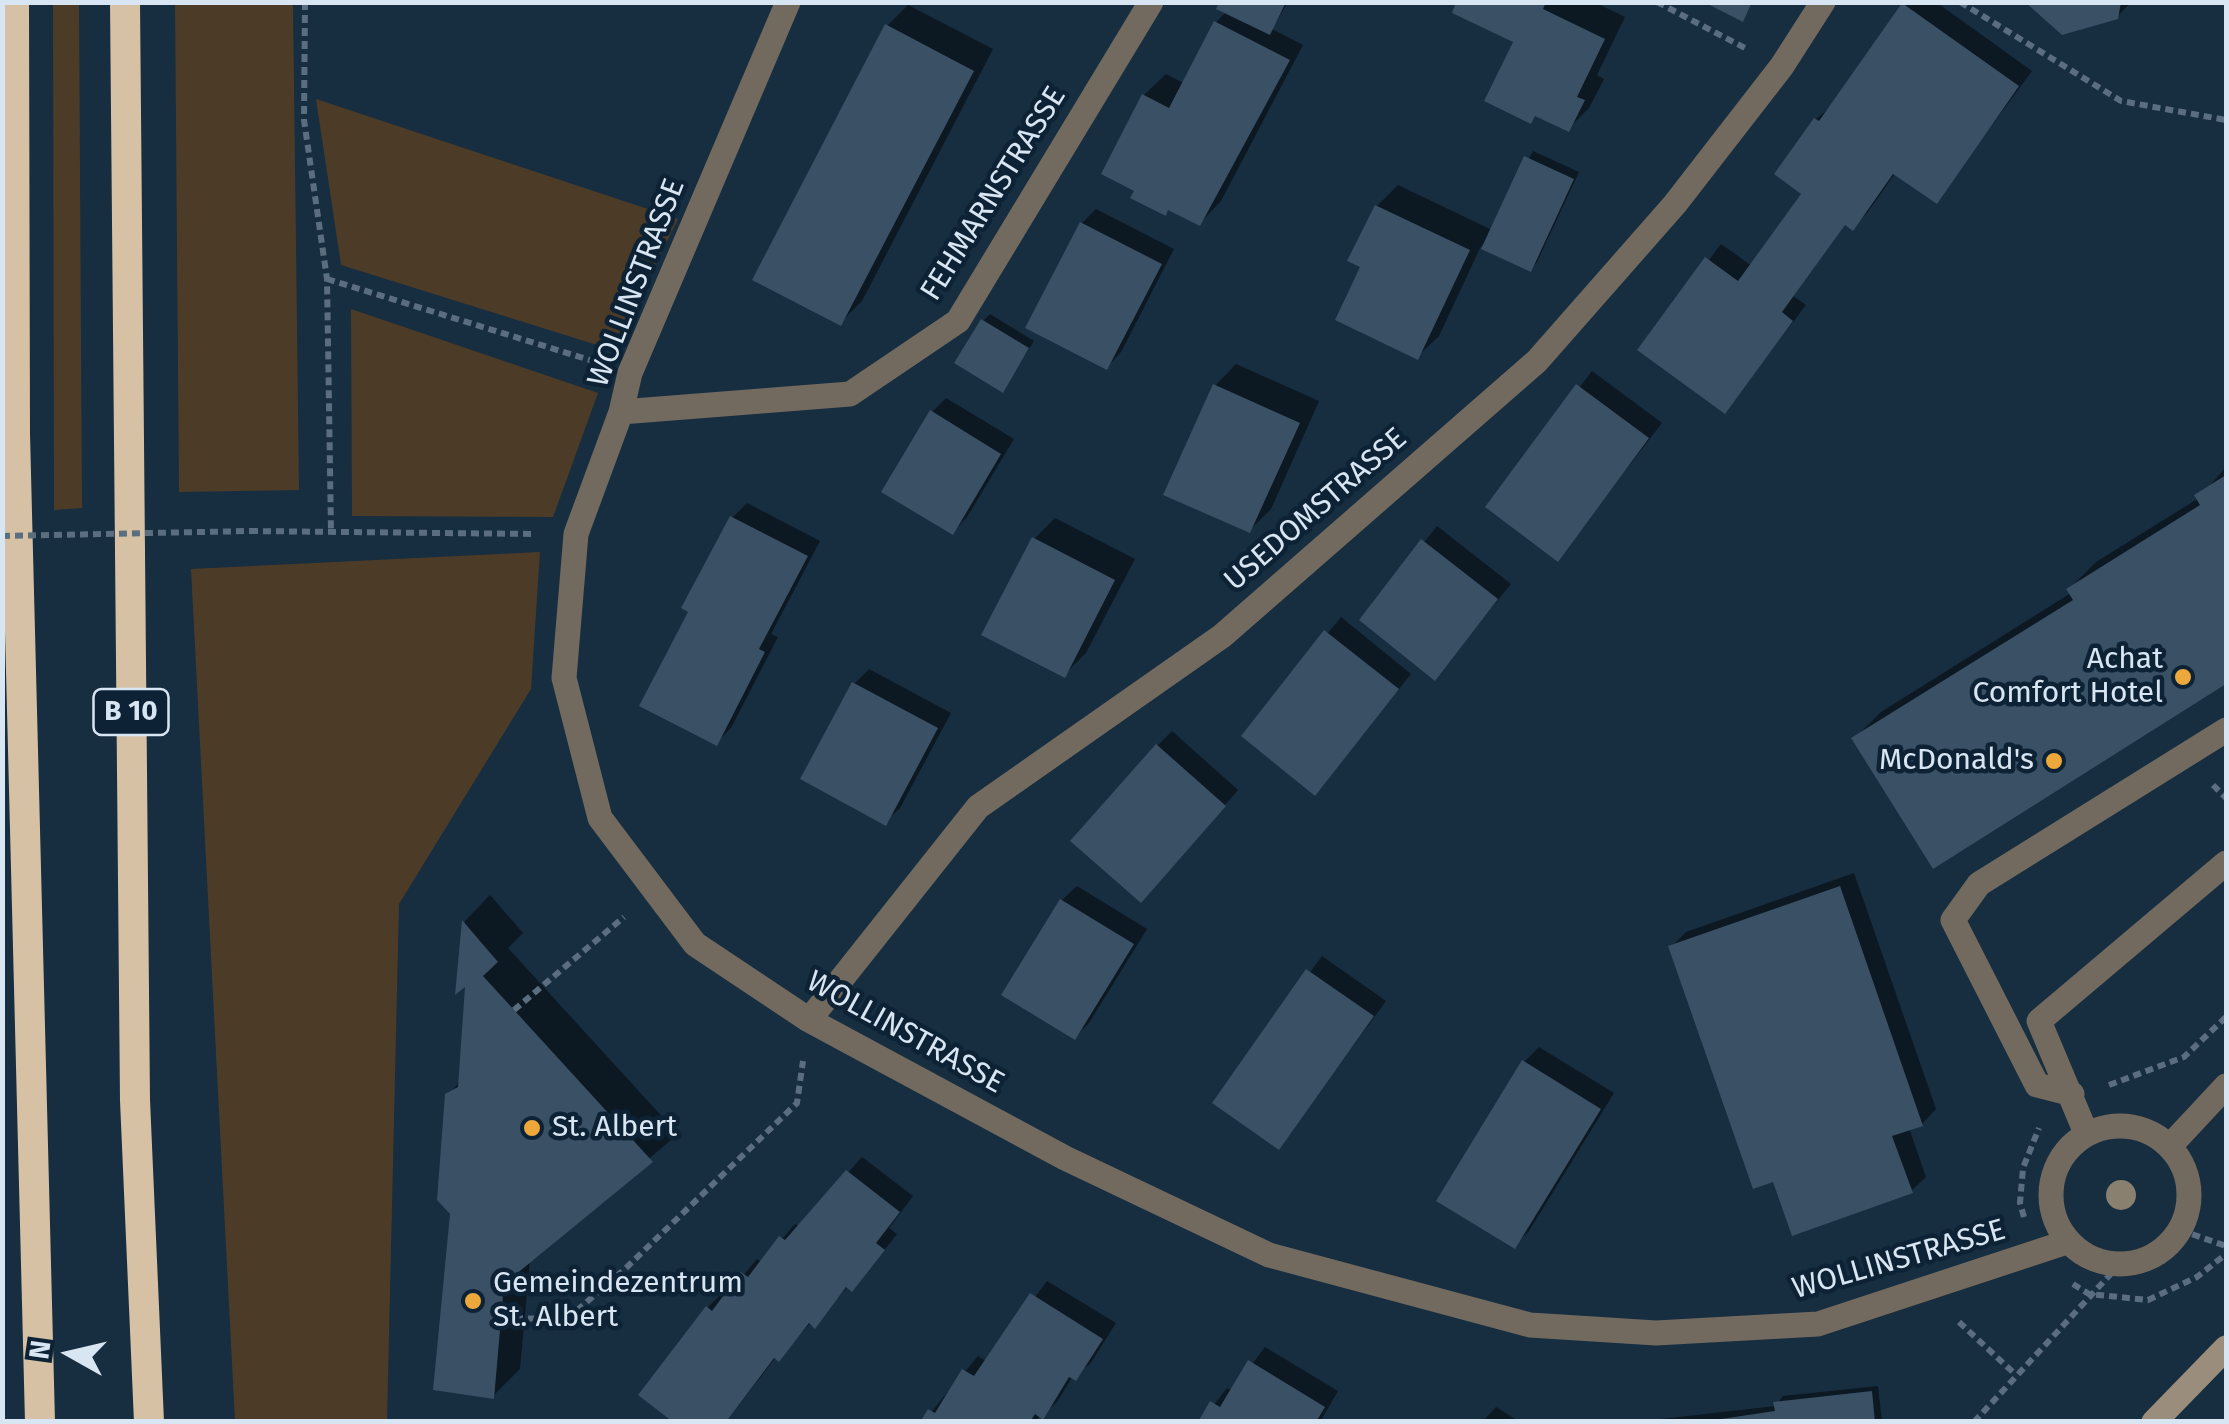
<!DOCTYPE html>
<style>
body{margin:0}
#map{position:relative;width:2229px;height:1424px;overflow:hidden;background:#172d40;font-family:"Fira Sans",sans-serif}
canvas{display:block}
.frame{position:absolute;inset:0;border:5px solid #d8e5f2;pointer-events:none}
.north{position:absolute;left:20px;top:1304px;width:100px;height:100px;-webkit-text-stroke:8px #0d2335;paint-order:stroke;rotate:278deg;font-size:28px;font-weight:700;line-height:40px;text-align:center;color:#d8e5f2}
.north::after{content:'';display:block;margin:auto;width:35px;height:45px;background:#d8e5f2;clip-path:polygon(50% 0,100% 100%,50% 72%,0 100%)}
</style>
<div id="map">
<canvas width="2229" height="1424"></canvas>
<div class="frame"></div>
<div class="north">N</div>
</div>
<script>
const c = document.querySelector('canvas').getContext('2d');
c.lineJoin = 'round';
function paint(path, color) { c.fillStyle = color; c.fill(path, 'evenodd'); }
const toPath = rows => new Path2D(rows.map(r => 'M' + r).join(''));
function stroke(path, color, width, dash) { c.strokeStyle = color; c.lineWidth = width; c.lineCap = dash ? 'butt' : 'round'; c.setLineDash(dash || []); c.stroke(path); }
function label(font, color, halo, rows, align = 'center') {
  c.font = font + ' "Fira Sans",sans-serif'; c.lineWidth = 9; c.setLineDash([]); c.textBaseline = 'middle'; c.strokeStyle = halo; c.fillStyle = color; for (const [text, x, y, turn = 0] of rows) {
    c.save(); c.translate(x, y); c.rotate((+turn || 0) * Math.PI / 180); c.textAlign = isNaN(turn) ? turn : align; if (halo) c.strokeText(text, 0, 0); c.fillText(text, 0, 0); c.restore();
  }
}
const green = toPath([
 [53,3,79,3,82,508,54,510],
 [175,3,293,3,299,490,179,492],
 [316,99,678,219,613,350,341,265],
 [351,309,598,393,553,517,352,516],
 [540,552,531,689,399,904,387,1421,235,1421,191,569]
]);
const shadow = toPath([
 [1222,2,1288,2,1272,29,1303,45,1221,201,1200,223,1170,208,1165,213,1138,190,1104,173,1144,95,1166,74,1185,84,1216,22,1227,11],
 [1459,2,1594,2,1625,17,1597,75,1604,79,1589,108,1568,129,1537,114,1531,121,1520,32],
 [1906,2,1936,2,2032,71,1936,201,1896,172,1867,213,1853,227,1846,223,1793,296,1806,305,1725,411,1641,349,1721,244,1752,266,1805,194,1816,119,1832,106],
 [2029,2,2131,2,2117,17],
 [908,5,993,49,862,301,840,323,887,26],
 [1533,151,1579,172,1537,262,1531,269,1481,246,1439,336,1417,357,1364,265,1377,206,1398,185,1492,230],
 [1096,209,1174,249,1121,352,1107,367,1082,223],
 [990,314,1034,341,1003,390,983,321],
 [1236,364,1319,401,1271,509,1250,530,1215,386],
 [1592,371,1662,423,1558,558,1488,507],
 [946,398,1014,439,967,517,953,532,932,412],
 [2226,467,2226,681,1934,865,1854,739,1881,712,2071,593,2069,589,2096,562,2199,498],
 [747,503,820,541,771,634,778,637,731,728,716,743,692,611,732,518],
 [1055,518,1135,559,1086,653,1064,675,1034,539],
 [1437,526,1511,584,1435,677,1362,620],
 [1341,617,1411,674,1315,792,1244,736],
 [869,669,951,713,900,808,885,822,854,684],
 [1172,731,1238,790,1155,885,1157,746],
 [1854,873,1936,1109,1922,1124,1909,1128,1926,1177,1911,1191,1774,1179,1671,947,1686,932],
 [1077,886,1147,929,1089,1023,1075,1037,1004,994,1062,900],
 [490,895,523,933,508,948,678,1134,530,1260,520,1369,493,1396,453,1214,448,1095,460,1082,468,982,458,989,465,921],
 [1322,956,1386,1001,1279,1147,1215,1102],
 [1539,1047,1614,1093,1529,1231,1514,1246,1524,1062],
 [862,1157,913,1196,889,1228,897,1234,866,1274,852,1289,848,1286,815,1325,811,1322,779,1359,776,1357,726,1422,641,1394,708,1307,722,1293,726,1296,757,1259,762,1262,795,1224,800,1227],
 [1047,1281,1116,1323,1090,1364,1073,1376,1057,1402,1034,1422,923,1422,978,1356,987,1362],
 [1265,1347,1338,1391,1320,1422,1201,1422,1227,1388,1232,1391],
 [1878,1386,1882,1422,1634,1422,1776,1406,1783,1396],
 [1496,1407,1520,1422,1482,1422]
]);
const building = toPath([
 [1219,2,1286,2,1270,35,1216,9],
 [1456,2,1546,2,1543,9,1605,39,1577,97,1585,100,1569,132,1535,116,1531,124,1484,101,1513,42,1452,13],
 [1704,2,1752,2,1743,22],
 [2025,2,2121,2,2118,19,2062,35],
 [1902,3,2019,86,1937,204,1893,174,1853,231,1845,225,1782,312,1793,321,1725,414,1637,350,1705,257,1738,281,1801,194,1774,174,1814,118,1819,121],
 [1214,21,1290,60,1200,226,1168,210,1166,216,1130,198,1134,191,1101,174,1142,94,1169,108],
 [885,24,974,71,841,326,752,280],
 [1524,156,1574,179,1531,272,1481,249],
 [1375,205,1470,250,1418,360,1335,320,1360,267,1347,261],
 [1080,222,1162,264,1107,370,1025,328],
 [981,319,1029,348,1003,393,954,363],
 [1213,384,1300,423,1250,533,1163,495],
 [1576,384,1649,438,1558,562,1485,507],
 [930,410,1001,454,953,535,881,492],
 [2226,475,2226,684,1933,869,1851,738,2073,600,2066,589,2200,505,2194,495],
 [730,516,808,556,759,649,765,652,717,746,639,706,688,612,681,608],
 [1032,537,1115,580,1065,678,981,635],
 [1421,539,1498,599,1435,681,1359,620],
 [1324,630,1399,689,1315,796,1241,736],
 [852,682,938,728,886,826,800,779],
 [1156,744,1226,806,1141,903,1070,841],
 [1840,886,1923,1126,1892,1136,1913,1193,1792,1236,1773,1182,1753,1189,1668,946],
 [1060,899,1134,944,1075,1040,1001,995],
 [462,920,498,962,483,976,653,1162,504,1284,494,1399,433,1390,450,1214,437,1200,445,1094,458,1087,465,987,455,995],
 [1306,969,1374,1016,1279,1150,1212,1103],
 [1522,1060,1601,1109,1515,1249,1436,1201],
 [846,1170,900,1212,876,1243,885,1250,852,1292,846,1287,815,1329,809,1323,779,1362,774,1358,726,1422,673,1422,638,1395,706,1306,712,1311,741,1272,748,1277,779,1236,785,1240],
 [1030,1293,1103,1339,1076,1381,1069,1377,1043,1420,1035,1414,1030,1422,920,1422,928,1409,935,1413,962,1369,974,1376],
 [1248,1360,1325,1407,1316,1422,1198,1422,1210,1401,1220,1407],
 [1872,1391,1875,1422,1701,1422,1775,1411,1773,1402]
]);
const path = toPath([
 [305,2,304,120,327,279,331,532],
 [1657,2,1745,48],
 [1960,2,2121,101,2226,120],
 [327,279,593,361],
 [250,531,535,534],
 [2213,785,2226,798],
 [514,1010,624,917],
 [2109,1085,2184,1057,2226,1017],
 [2024,1217,2020,1203,2023,1168,2039,1128],
 [2180,1230,2226,1246],
 [2073,1284,2089,1294,2148,1300,2197,1277,2226,1254],
 [502,1318,567,1319,626,1268,797,1103,803,1061],
 [1959,1322,2015,1374],
 [1974,1422,2119,1265]
]);
const lane = toPath([
 [2072,1094,2037,1085,1953,920,1979,884,2226,730],
 [2086,1133,2039,1021,2226,863]
]);
const street = toPath([
 [788,2,630,373,621,412,576,534,564,678,600,818,695,944,809,1020,1065,1158,1269,1255,1530,1325,1656,1333,1818,1324,2067,1242],
 [621,412,850,394,958,321,1151,2],
 [809,1020,978,807,1222,636,1537,361,1675,204,1782,66,1823,2],
 '2051 1195a69 69 0 1 1 138 0a69 69 0 1 1-138 0Z',
 [2170,1146,2226,1086]
]);
const secondary = toPath([
 [2154,1422,2226,1348]
]);
const highway = toPath([
 [14,2,15,434,40,1422],
 [125,2,135,1100,149,1422]
]);
const pathBridge = toPath([
 [2,536,250,531]
]);
const trees = [
 [2121,1195]
];
const markers = [
 [2183,677,10,"#eda83b"],
 [2054,761,10,"#eda83b"],
 [532,1128,10,"#eda83b"],
 [473,1301,10,"#eda83b"]
];
const shields = [
 [131,712,75]
];
const shieldNames = [
 ["B 10",131,712]
];
const streetNames = [
 ["FEHMARNSTRASSE",994,194,-58],
 ["WOLLINSTRASSE",637,283,-69],
 ["USEDOMSTRASSE",1316,510,-41],
 ["WOLLINSTRASSE",905,1033,29],
 ["WOLLINSTRASSE",1899,1260,-16]
];
const poiNames = [
 ["Achat",2163,660],
 ["Comfort Hotel",2163,694],
 ["McDonald's",2034,761],
 ["St. Albert",552,1128,"left"],
 ["Gemeindezentrum",493,1284,"left"],
 ["St. Albert",493,1318,"left"]
];
paint(green, '#4c3c27');
paint(shadow, '#0007');
paint(building, '#395065');
stroke(path, '#5b6e7f', 6, [8, 5]);
stroke(lane, '#726a5e', 25);
stroke(street, '#726a5e', 25);
stroke(secondary, '#9b8d7b', 25);
stroke(highway, '#d6c1a4', 30);
stroke(pathBridge, '#5b6e7f', 6, [8, 5]);
c.fillStyle = '#898070';
for (const [x, y] of trees) { c.beginPath(); c.arc(x, y, 15, 0, 2 * Math.PI); c.fill(); }
for (const [x, y, r, color] of markers) { const dot = new Path2D(); dot.arc(x, y, r, 0, 2 * Math.PI); c.fillStyle = color; c.fill(dot); stroke(dot, '#0d2335', 4); }
for (const [x, y, w] of shields) { const box = new Path2D(); box.roundRect(x - w / 2, y - 23, w, 46, 8); c.fillStyle = '#0d2335'; c.fill(box); stroke(box, '#d8e5f2', 2.5); }
label('bold 28px', '#d8e5f2', null, shieldNames);
label('30px', '#d8e5f2', '#0d2335', streetNames);
label('30px', '#d8e5f2', '#0d2335', poiNames, 'right');
</script>
